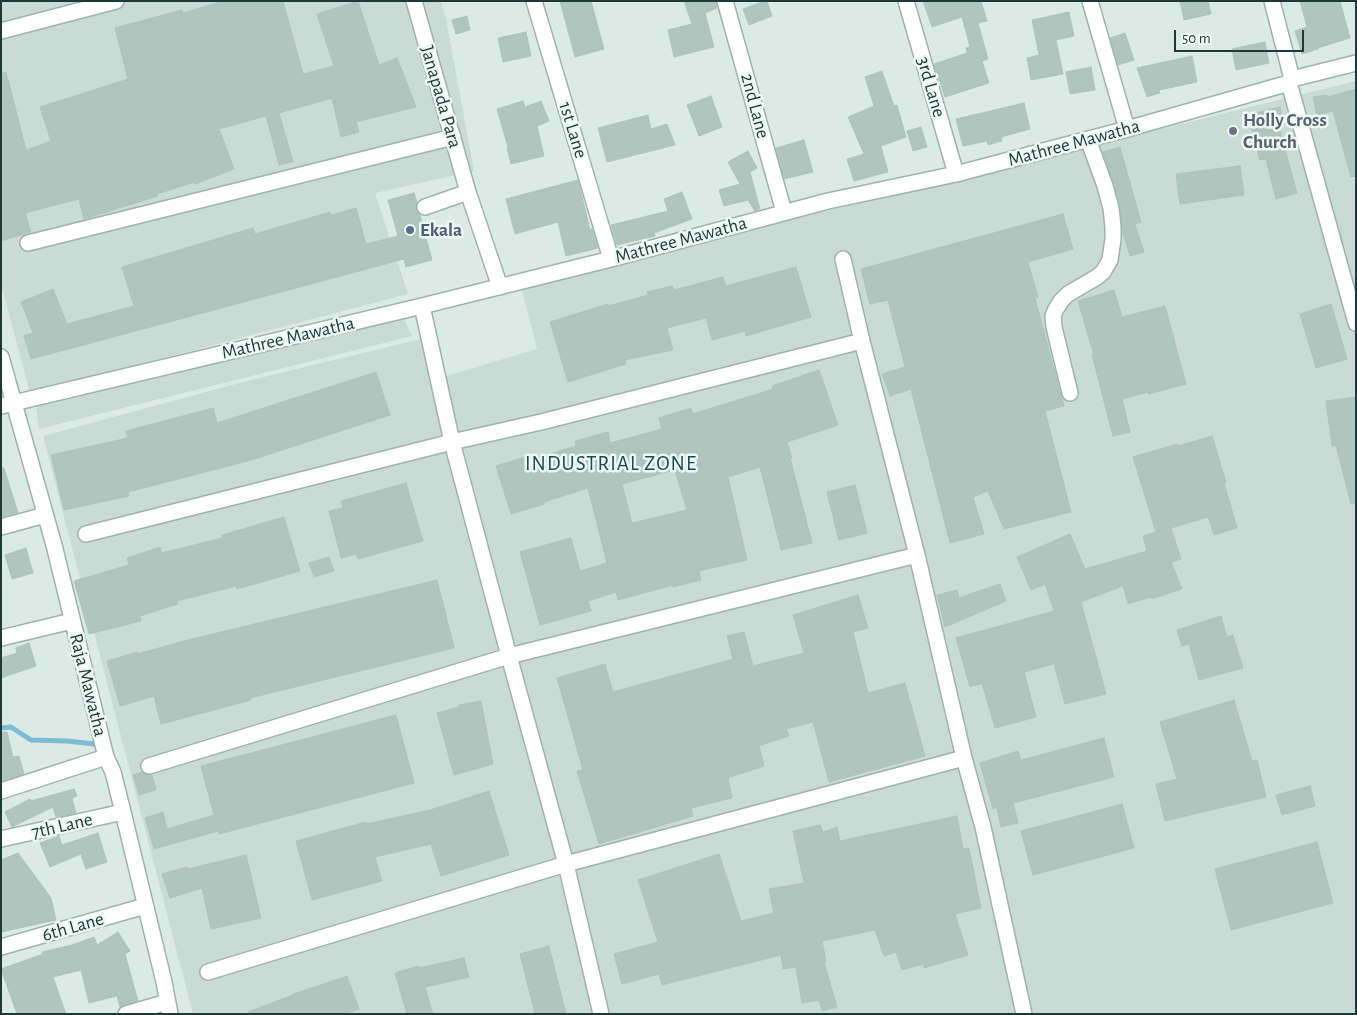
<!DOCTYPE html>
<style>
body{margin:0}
#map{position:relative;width:1357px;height:1015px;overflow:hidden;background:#dceae6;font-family:"Alegreya Sans",sans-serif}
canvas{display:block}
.frame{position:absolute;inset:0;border:2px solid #1d3a37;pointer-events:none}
.scale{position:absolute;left:1174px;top:30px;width:130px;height:22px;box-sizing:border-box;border:2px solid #1d3a37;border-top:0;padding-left:6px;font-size:15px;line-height:18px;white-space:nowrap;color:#1d3a37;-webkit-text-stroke:4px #edf7f3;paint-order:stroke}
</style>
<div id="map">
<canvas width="1357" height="1015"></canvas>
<div class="frame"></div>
<div class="scale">50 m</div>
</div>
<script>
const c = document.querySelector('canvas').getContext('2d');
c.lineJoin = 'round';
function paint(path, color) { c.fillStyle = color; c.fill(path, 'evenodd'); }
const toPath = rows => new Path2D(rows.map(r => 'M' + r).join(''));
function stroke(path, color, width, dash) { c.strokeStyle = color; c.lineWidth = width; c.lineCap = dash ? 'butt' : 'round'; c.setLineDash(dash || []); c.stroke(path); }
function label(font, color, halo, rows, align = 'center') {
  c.font = font + ' "Alegreya Sans",sans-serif'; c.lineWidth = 5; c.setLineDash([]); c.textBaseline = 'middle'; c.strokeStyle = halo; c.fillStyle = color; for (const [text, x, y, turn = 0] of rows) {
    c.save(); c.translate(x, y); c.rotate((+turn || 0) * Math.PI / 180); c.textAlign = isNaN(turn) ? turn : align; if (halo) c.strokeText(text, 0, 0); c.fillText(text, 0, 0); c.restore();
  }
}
const built = toPath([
 [1,1,441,1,446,19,474,171,375,193,408,294,30,393,1,284],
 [1356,81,1356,1014,193,1014,43,436,247,381,421,339,433,380,537,349,521,286],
 [404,319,412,336,39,429,36,407]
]);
const stream = toPath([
 [1,728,11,727,31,740,67,741,94,744]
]);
const building = toPath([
 [224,1,283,1,303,74,334,66,317,14,358,1,379,65,397,58,416,107,356,122,359,132,341,137,332,98,279,113,293,162,279,165,266,116,219,129,234,169,195,184,195,182,157,194,158,196,84,219,79,199,25,213,31,232,1,241,1,73,6,72,26,150,51,141,40,107,128,79,115,28,182,10,183,13,224,1],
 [560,1,591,1,604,49,575,57,560,1],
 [684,1,716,1,717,8,705,13,714,47,674,57,668,30,692,24,684,1],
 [765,1,767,1,772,16,749,25,743,9,765,1],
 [923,1,981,1,987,21,978,23,988,59,982,61,989,83,945,97,934,64,967,53,966,48,970,47,962,17,932,27,923,1],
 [1180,1,1208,1,1211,14,1184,20,1180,1],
 [1300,1,1340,1,1350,38,1318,48,1318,49,1302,54,1295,31,1307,27,1300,1],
 [1069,12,1074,36,1056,40,1063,74,1031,80,1027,58,1039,55,1032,20,1069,12],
 [467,16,470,30,456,34,452,20,467,16],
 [526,32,531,56,503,62,498,38,526,32],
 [1125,33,1134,60,1118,65,1110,38,1125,33],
 [1265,42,1269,63,1236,70,1232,49,1265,42],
 [1192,56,1197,82,1159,90,1160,93,1147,97,1137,68,1192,56],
 [1091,67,1095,90,1070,94,1066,72,1091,67],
 [882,71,894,106,897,105,906,137,881,146,888,172,854,181,847,159,864,154,848,117,874,106,865,77,882,71],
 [1356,89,1356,176,1351,177,1333,111,1317,115,1313,97,1327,95,1327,97,1356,89],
 [711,96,722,127,699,136,687,105,711,96],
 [523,101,525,107,541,101,549,121,537,126,544,156,511,164,507,148,508,147,497,109,523,101],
 [1024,103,1030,129,1001,137,1002,141,988,145,987,141,963,146,956,119,1024,103],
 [1280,107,1283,123,1278,124,1297,193,1276,199,1266,159,1260,160,1248,115,1280,107],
 [648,115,651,129,667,124,675,145,607,162,598,128,648,115],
 [921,127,927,147,913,151,907,131,921,127],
 [804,140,813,172,784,179,776,148,804,140],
 [1120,147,1141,222,1135,224,1144,252,1130,256,1122,230,1120,206,1114,184,1103,152,1120,147],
 [748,151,757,168,750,172,760,209,755,211,748,200,724,206,719,190,740,184,728,162,748,151],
 [1240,166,1244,195,1180,204,1176,174,1240,166],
 [578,180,590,230,592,229,598,248,566,256,558,222,515,234,506,199,578,180],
 [682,192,692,219,654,233,655,236,617,245,611,225,668,211,664,199,682,192],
 [414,193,417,203,416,210,420,215,432,260,406,267,404,259,31,359,24,336,33,333,21,302,53,289,67,324,134,306,122,267,253,228,255,234,330,212,331,215,356,208,366,244,398,236,388,200,414,193],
 [1063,214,1073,249,1028,262,1038,297,1035,298,1064,406,1045,411,1071,512,1004,529,988,491,973,497,984,534,950,543,911,389,890,396,882,374,905,367,888,300,870,304,861,269,1063,214],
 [796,267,811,317,746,336,745,331,712,340,706,318,667,328,673,350,625,360,626,364,568,382,550,322,608,304,609,306,648,295,647,292,672,286,674,290,723,277,726,286,796,267],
 [1114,290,1122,317,1165,306,1186,384,1149,394,1148,392,1122,399,1130,432,1113,436,1092,355,1094,355,1078,301,1114,290],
 [1331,304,1347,359,1316,368,1300,314,1331,304],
 [819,370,838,425,787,442,792,458,790,458,812,543,781,550,760,467,728,477,747,560,699,571,701,580,673,587,673,585,618,600,616,592,588,601,591,611,540,625,520,552,571,538,580,571,607,563,588,488,544,502,544,504,511,514,496,466,529,456,530,460,576,446,575,441,608,432,610,443,662,429,659,418,691,408,693,414,773,389,772,386,819,370],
 [675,470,687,510,632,523,622,484,675,470],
 [376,372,390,415,248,461,128,492,129,496,64,510,51,455,128,438,126,431,213,408,217,423,376,372],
 [1356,397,1356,503,1351,504,1336,446,1332,446,1326,401,1356,397],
 [1212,436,1226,482,1224,483,1237,528,1214,535,1208,517,1171,528,1181,559,1171,562,1182,589,1152,599,1151,597,1128,604,1123,586,1081,602,1106,694,1065,704,1054,664,1024,672,1036,717,995,728,982,683,970,687,956,638,1054,611,1045,584,1031,590,1017,557,1070,534,1085,569,1147,551,1143,536,1156,532,1133,457,1177,444,1178,446,1212,436],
 [1,468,4,468,18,513,1,517,1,468],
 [406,483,423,541,358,559,356,554,341,558,329,511,343,508,341,501,406,483],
 [855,485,867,533,839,540,827,492,855,485],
 [284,517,300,571,237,589,236,586,177,601,178,604,140,616,141,621,89,634,74,581,129,565,127,558,160,547,162,553,222,538,222,535,284,517],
 [26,548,33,573,12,579,5,555,26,548],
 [329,557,334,571,314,577,309,563,329,557],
 [437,580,454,648,250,698,251,700,161,724,154,696,120,706,107,661,137,652,137,654,188,640,437,580],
 [1000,584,1006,601,945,627,937,595,957,590,959,598,1000,584],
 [858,595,868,628,853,632,868,693,905,683,925,756,829,782,813,722,786,729,789,736,759,746,764,766,728,778,732,798,691,808,693,816,599,844,577,771,583,770,557,678,605,664,613,692,733,659,727,636,744,632,753,666,804,653,793,615,858,595],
 [1221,616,1227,637,1233,635,1243,668,1199,680,1189,644,1182,646,1177,630,1221,616],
 [29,643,36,666,1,678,1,658,17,653,16,648,29,643],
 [1234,700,1252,761,1257,760,1266,797,1165,821,1156,784,1177,779,1160,722,1234,700],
 [481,701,493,764,454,775,437,713,459,707,459,705,481,701],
 [396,715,414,783,219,834,218,831,154,849,145,818,163,812,167,829,214,815,201,766,396,715],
 [1,732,7,732,13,757,19,756,24,774,1,781,1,732],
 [1104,738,1114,777,1013,803,1018,823,1001,827,997,808,993,809,980,763,1018,751,1021,760,1104,738],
 [142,772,146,775,152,775,156,790,139,795,133,775,142,772],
 [1310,786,1315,806,1282,815,1276,795,1310,786],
 [74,789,77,796,72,798,76,813,56,817,53,807,12,827,5,812,30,799,31,801,74,789],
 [489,791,509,855,441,876,431,844,375,857,382,881,312,900,296,841,366,822,367,824,430,810,489,791],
 [1122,804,1134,848,1033,875,1021,831,1122,804],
 [957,816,963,849,969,848,981,908,955,914,968,955,924,968,923,964,902,970,896,952,884,956,875,930,822,941,826,961,824,962,837,1007,822,1011,819,1000,802,1003,796,967,783,969,781,955,662,985,659,974,622,984,614,954,658,942,638,880,719,854,741,921,774,913,769,889,804,883,793,831,820,825,823,832,837,827,840,841,957,816],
 [98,833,107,862,86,869,81,854,50,867,40,843,59,836,62,845,98,833],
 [1317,842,1333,903,1231,930,1215,869,1317,842],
 [18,853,51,898,56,920,1,932,1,860,18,853],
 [246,855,261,918,211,929,202,888,170,898,162,874,187,867,188,869,246,855],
 [118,932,130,951,125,954,138,1001,120,1007,117,996,89,1003,81,970,53,977,66,1014,17,1014,1,969,43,954,42,952,72,945,94,937,97,945,118,932],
 [549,946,566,1014,535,1014,520,954,549,946],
 [464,958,469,977,425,987,433,1014,407,1014,395,973,418,966,419,968,464,958],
 [347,976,359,1009,344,1014,248,1014,248,1012,293,995,293,994,347,976]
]);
const minor = toPath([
 [414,1,468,192],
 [534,1,611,259],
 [725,1,784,212],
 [906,1,956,174],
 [1090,1,1127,129],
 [1272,1,1292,79],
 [1,31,116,1],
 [1289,83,1356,323],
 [425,207,468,192,500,287],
 [28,243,453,137],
 [843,259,862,341,917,555,964,758,983,827,1024,1014],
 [422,306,452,442,509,656,566,864,601,1014],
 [1,357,54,545,106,757,113,772,123,812,164,982,170,1014],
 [1070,393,1054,327,1053,316,1056,309,1061,301,1068,294,1097,277,1103,272,1110,260,1113,239,1113,227,1111,208,1105,186,1088,139],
 [1,406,422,306,611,259,828,201,956,174,1127,129,1289,83,1292,79,1356,63],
 [1,527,45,515],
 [86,534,452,442,541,422,862,341],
 [1,638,72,621],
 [149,766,509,656,917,555],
 [1,791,106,757],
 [1,839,123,812],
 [1,947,145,906],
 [208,972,566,864,964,758],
 [126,1014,167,1002]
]);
const markers = [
 [1233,131,5,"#6b7280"],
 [410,230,5,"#5c6f8a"]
];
const streetNames = [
 ["3rd Lane",931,87,74],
 ["Janapada Para",441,97,74],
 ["2nd Lane",755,106,75],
 ["1st Lane",573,130,73],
 ["Mathree Mawatha",1074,143,-15],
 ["Mathree Mawatha",681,240,-15],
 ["Mathree Mawatha",288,338,-13],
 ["Raja Mawatha",88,685,76],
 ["7th Lane",62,826,-13],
 ["6th Lane",73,927,-16]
];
const worshipNames = [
 ["Holly Cross",1243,120],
 ["Church",1243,142]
];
const serviceNames = [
 ["Ekala",420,230]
];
const quarterNames = [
 ["INDUSTRIAL ZONE",611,464]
];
paint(built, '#cadad5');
stroke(stream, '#7ebbd5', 5);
paint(building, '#b1c5bf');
stroke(building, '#aec4be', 1);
stroke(minor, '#9fb2ae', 18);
stroke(minor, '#fff', 15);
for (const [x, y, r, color] of markers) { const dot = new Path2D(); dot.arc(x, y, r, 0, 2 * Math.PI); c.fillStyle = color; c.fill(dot); stroke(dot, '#edf7f3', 2); }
label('19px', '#1d3a37', '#edf7f3', streetNames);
label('bold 19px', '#5b616d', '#edf7f3', worshipNames, 'left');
label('bold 19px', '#4e5e75', '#edf7f3', serviceNames, 'left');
c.letterSpacing = '1px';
label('21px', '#184d48', '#edf7f3', quarterNames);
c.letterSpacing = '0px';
</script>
